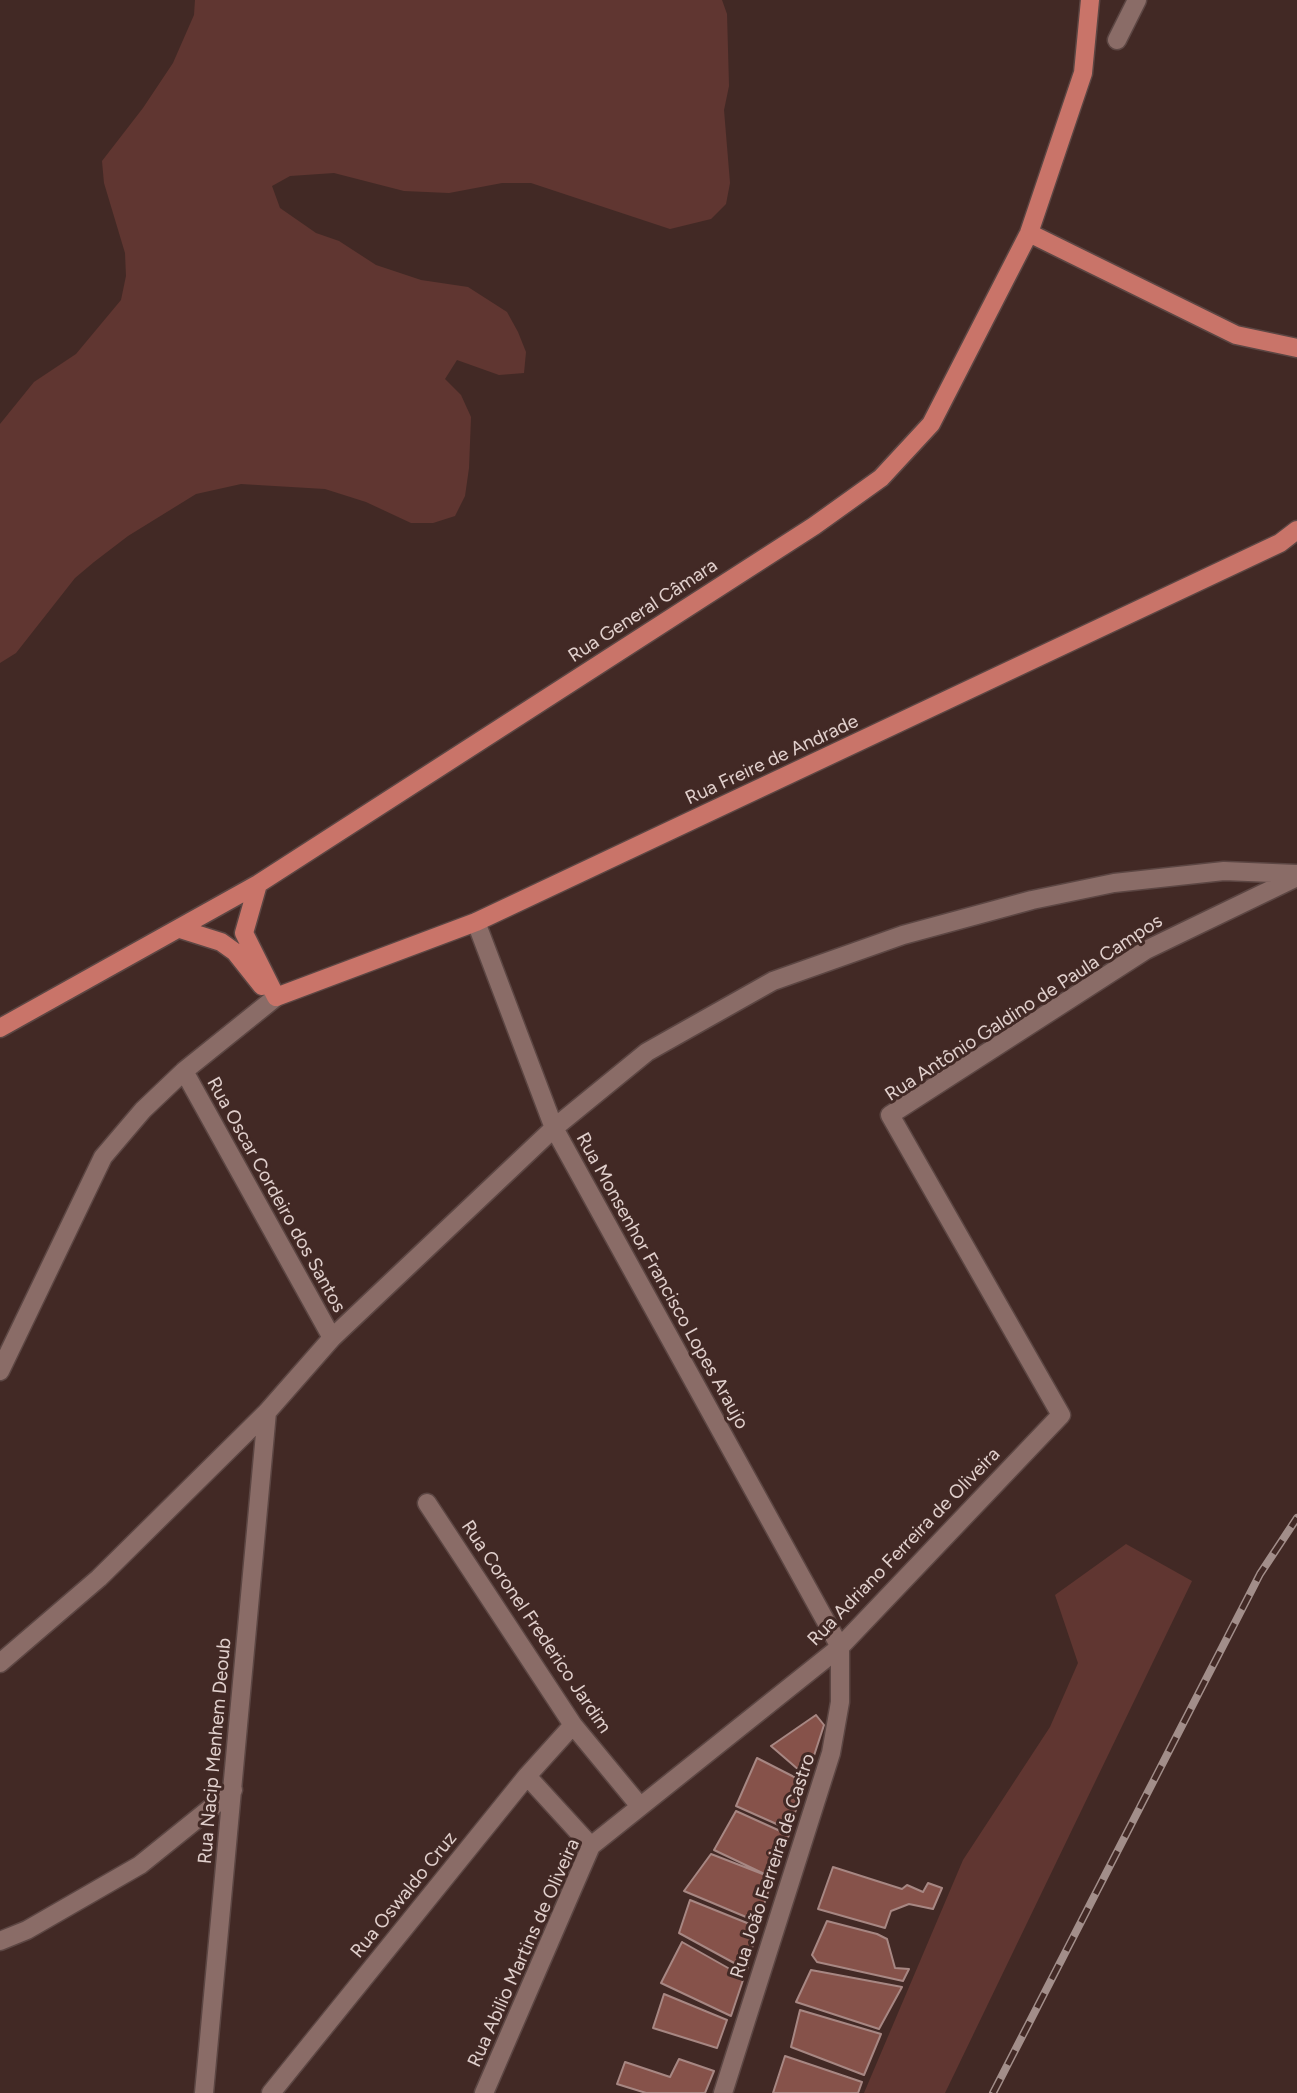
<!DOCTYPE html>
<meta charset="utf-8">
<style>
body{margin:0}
canvas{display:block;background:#422925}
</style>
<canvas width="1297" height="2093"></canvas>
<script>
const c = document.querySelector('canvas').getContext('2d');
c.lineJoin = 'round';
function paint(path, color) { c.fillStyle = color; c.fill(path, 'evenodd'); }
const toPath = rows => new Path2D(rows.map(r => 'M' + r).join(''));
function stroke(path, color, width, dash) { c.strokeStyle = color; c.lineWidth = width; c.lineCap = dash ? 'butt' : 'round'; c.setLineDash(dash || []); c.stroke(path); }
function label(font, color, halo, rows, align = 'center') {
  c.font = font + ' Figtree,sans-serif'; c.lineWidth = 6; c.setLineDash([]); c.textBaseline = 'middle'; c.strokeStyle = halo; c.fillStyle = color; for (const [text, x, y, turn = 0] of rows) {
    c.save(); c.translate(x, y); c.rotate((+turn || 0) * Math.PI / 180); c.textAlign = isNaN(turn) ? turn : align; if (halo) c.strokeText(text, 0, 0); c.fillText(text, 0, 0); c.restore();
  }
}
const green = toPath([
 [195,0,722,0,727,14,729,86,724,110,730,183,726,204,711,219,670,229,531,183,502,183,449,193,404,191,334,173,290,176,272,186,280,208,316,233,339,241,376,265,421,280,468,287,507,312,518,332,526,352,524,373,499,375,457,360,445,379,461,395,471,417,469,468,465,496,455,516,433,523,411,523,366,502,325,489,241,484,196,494,128,536,94,562,75,578,16,653,0,663,0,424,34,382,76,354,121,300,126,276,125,253,104,183,102,161,143,108,173,63,194,15],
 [1126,1544,1192,1581,945,2093,864,2093,963,1860,1050,1727,1078,1663,1055,1595]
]);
const building = toPath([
 [816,1715,824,1725,807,1777,771,1746,816,1715],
 [757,1758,804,1782,790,1830,736,1806,757,1758],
 [736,1811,789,1835,773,1878,714,1850,736,1811],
 [711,1854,773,1878,758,1922,684,1891,711,1854],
 [833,1867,902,1889,907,1885,923,1892,928,1883,942,1888,933,1909,909,1904,891,1911,885,1928,818,1909,833,1867],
 [690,1900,757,1927,747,1970,679,1933,690,1900],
 [827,1921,877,1934,887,1939,895,1968,909,1969,903,1981,817,1962,812,1955,827,1921],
 [682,1942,744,1977,731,2016,661,1983,682,1942],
 [811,1970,902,1987,879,2029,796,2002,811,1970],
 [664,1994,727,2020,717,2048,653,2028,664,1994],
 [800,2010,881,2034,864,2075,791,2047,800,2010],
 [785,2056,862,2082,858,2093,773,2093,785,2056],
 [679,2059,714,2071,705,2093,646,2093,617,2084,625,2062,670,2077,679,2059]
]);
const minor = toPath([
 [1117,40,1137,0],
 [476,922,554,1128,840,1647,840,1702,831,1753,723,2093],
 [184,1071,332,1338],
 [0,1371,103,1157,143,1110,184,1071,276,997],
 [427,1503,573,1725,639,1805],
 [0,1663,99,1578,267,1412,332,1338,554,1128,647,1052,773,981,903,935,1032,900,1114,883,1224,871,1297,874],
 [527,1776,591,1846],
 [0,1941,27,1930,140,1865,233,1790],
 [204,2093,267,1412],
 [271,2093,527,1776,573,1725],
 [484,2093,591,1846,840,1647,1061,1415,890,1115,1146,950,1297,877]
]);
const major = toPath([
 [1029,233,1236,335,1297,348],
 [258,884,244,933,276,997],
 [180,929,221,942,235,952,262,986],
 [276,997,476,922,1280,543,1297,530],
 [0,1028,258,884,814,526,881,478,931,424,1029,233,1083,73,1090,0]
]);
const rail = toPath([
 [993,2093,1260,1574,1297,1518]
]);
const streetNames = [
 ["Rua General Câmara",643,611,-33],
 ["Rua Freire de Andrade",772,760,-25],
 ["Rua Antônio Galdino de Paula Campos",1024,1008,-33],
 ["Rua Oscar Cordeiro dos Santos",276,1195,61],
 ["Rua Monsenhor Francisco Lopes Araujo",662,1281,61],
 ["Rua Adriano Ferreira de Oliveira",904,1547,-46],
 ["Rua Coronel Frederico Jardim",536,1627,56],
 ["Rua Nacip Menhem Deoub",215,1751,-85],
 ["Rua João Ferreira de Castro",773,1866,-72],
 ["Rua Oswaldo Cruz",404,1895,-51],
 ["Rua Abilio Martins de Oliveira",524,1953,-66]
];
paint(green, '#603631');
paint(building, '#86524a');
stroke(building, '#a78783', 2);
stroke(minor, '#5c4643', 21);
stroke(major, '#5c4643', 21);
stroke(minor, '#8a6c67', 18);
stroke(major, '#c97469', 18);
stroke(rail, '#a28e8a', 8);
stroke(rail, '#422925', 5, [16]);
label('19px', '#e1d0cd', '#422925', streetNames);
</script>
